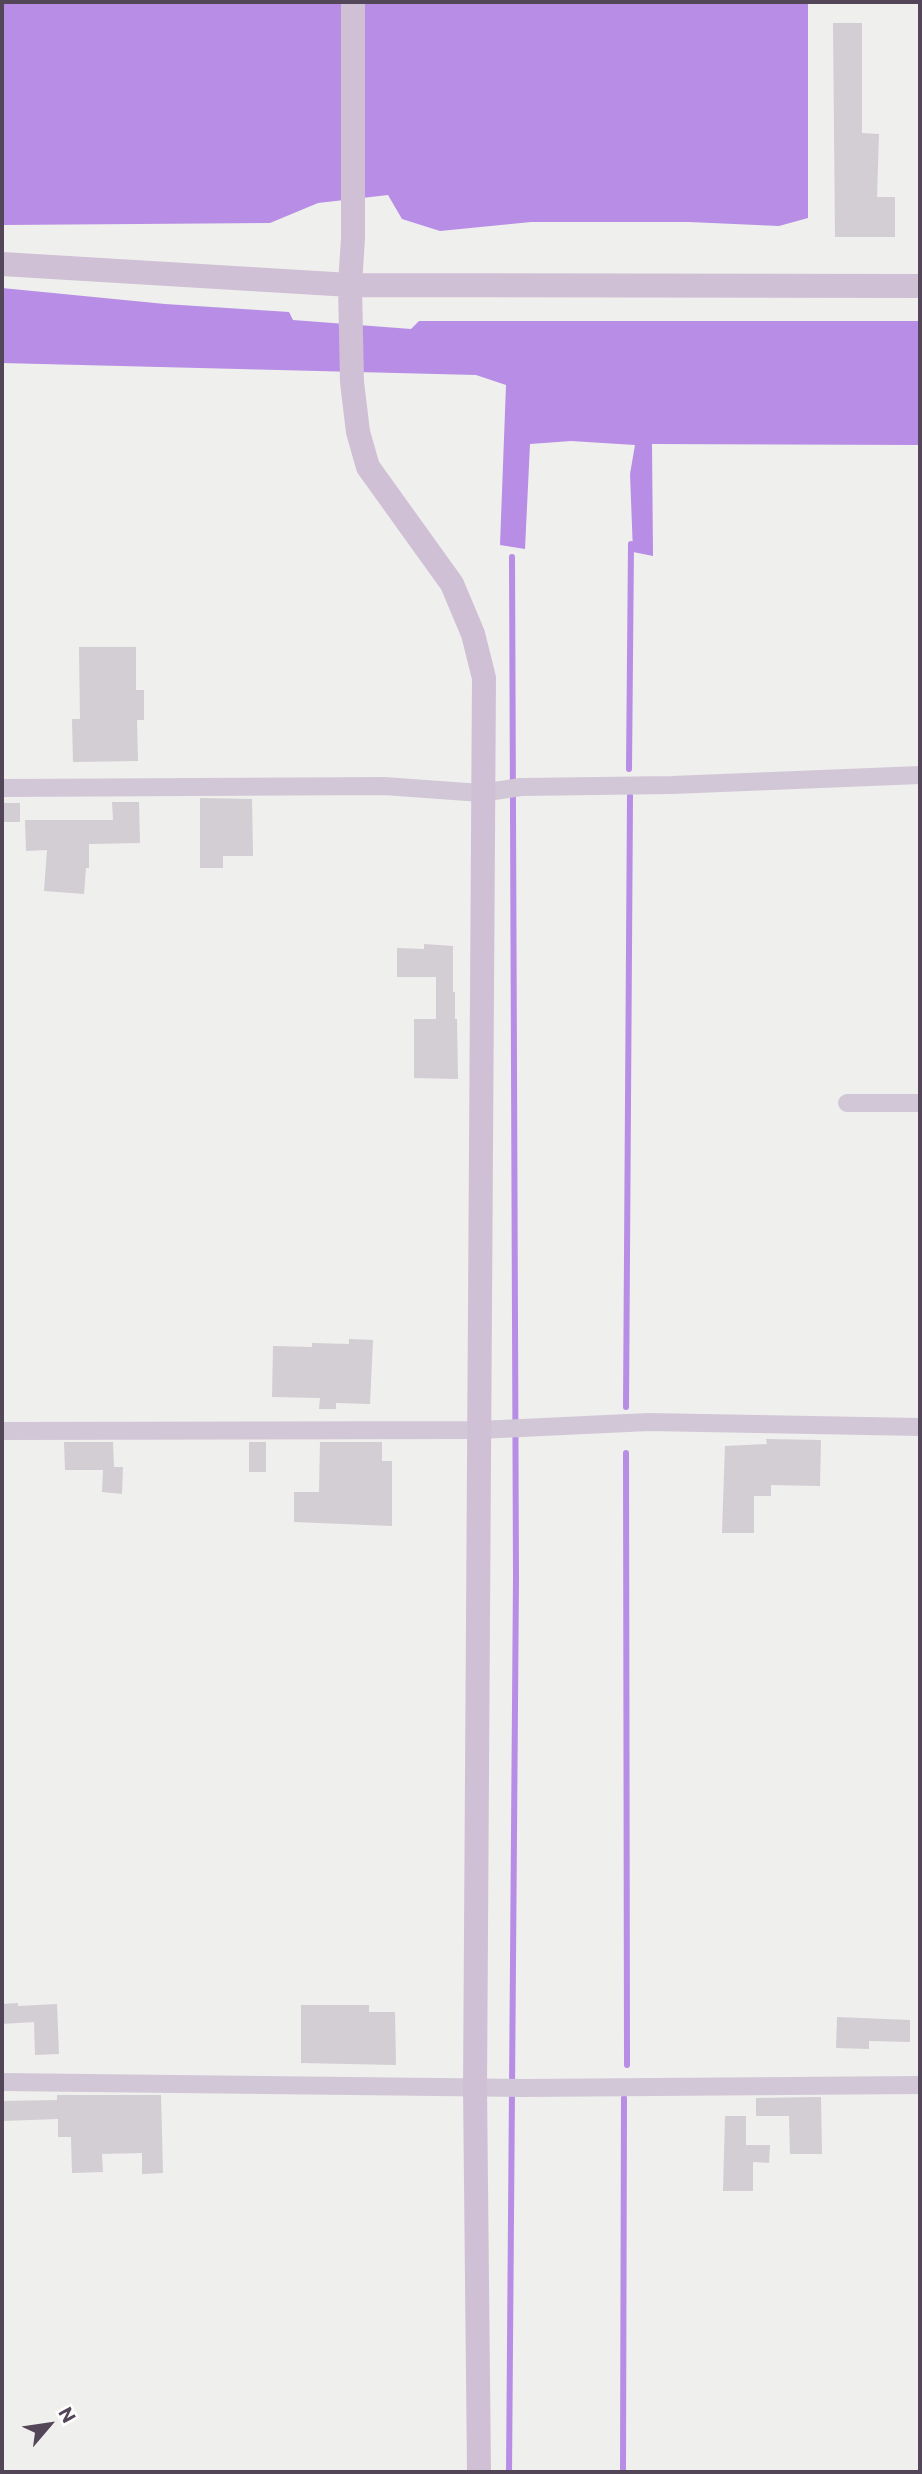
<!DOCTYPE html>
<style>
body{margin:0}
#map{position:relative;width:922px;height:2474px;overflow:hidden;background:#efefed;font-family:Commissioner,sans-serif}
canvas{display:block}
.frame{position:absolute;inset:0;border:4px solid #544659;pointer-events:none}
.north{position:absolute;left:14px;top:2390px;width:70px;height:70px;-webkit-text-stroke:5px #fff;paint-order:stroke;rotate:61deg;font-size:19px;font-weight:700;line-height:28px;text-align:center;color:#544659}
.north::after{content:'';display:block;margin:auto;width:24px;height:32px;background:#544659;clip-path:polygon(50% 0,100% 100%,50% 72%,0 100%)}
</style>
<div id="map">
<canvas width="922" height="2474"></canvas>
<div class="frame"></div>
<div class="north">N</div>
</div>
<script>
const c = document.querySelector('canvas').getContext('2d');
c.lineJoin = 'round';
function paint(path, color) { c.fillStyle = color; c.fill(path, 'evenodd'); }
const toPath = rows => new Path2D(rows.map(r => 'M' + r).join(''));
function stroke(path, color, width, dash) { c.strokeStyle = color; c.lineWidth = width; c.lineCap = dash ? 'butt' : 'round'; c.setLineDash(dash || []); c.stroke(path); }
const water = toPath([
 [2,2,808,2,808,218,779,226,689,222,531,222,440,231,402,219,388,195,318,203,270,223,2,225],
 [2,288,165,304,289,312,293,320,411,329,419,321,920,321,920,445,652,444,653,556,633,552,630,474,635,445,571,441,530,444,525,549,500,545,506,385,476,375,2,363]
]);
const stream = toPath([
 [629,769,631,544],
 [626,1407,630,796],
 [626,1453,627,2065],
 [509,2472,516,1577,512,557],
 [623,2472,624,2098]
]);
const building = toPath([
 [833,23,862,23,862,133,879,134,877,197,895,197,895,237,835,237],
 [79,647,136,647,136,690,144,690,144,720,137,720,138,761,73,762,72,719,80,719],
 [200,798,252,799,253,856,223,856,223,868,200,868],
 [112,802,139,802,140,843,89,844,89,868,86,868,84,894,44,891,47,850,26,851,25,820,113,820],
 [2,803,20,803,20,822,2,822],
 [424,944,453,946,453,992,455,992,455,1019,457,1019,458,1079,414,1078,414,1019,436,1019,436,977,397,977,397,948,424,949],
 [349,1339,373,1340,370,1404,336,1403,336,1409,319,1409,320,1398,272,1397,273,1346,312,1347,312,1343,349,1344],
 [766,1439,821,1440,820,1486,771,1485,771,1496,754,1496,754,1533,722,1533,725,1446,767,1444],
 [64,1442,113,1442,114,1467,123,1467,122,1494,102,1492,103,1470,65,1470],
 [249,1442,266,1442,266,1472,249,1472],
 [320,1442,382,1442,382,1461,392,1461,392,1526,294,1522,294,1492,319,1492],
 [18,2003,18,2006,57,2004,59,2054,35,2055,34,2022,2,2024,2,2004],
 [301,2005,369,2005,369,2012,395,2012,396,2065,301,2063],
 [837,2017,910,2020,910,2042,869,2041,869,2049,836,2048],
 [57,2095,161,2095,163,2173,142,2174,142,2153,102,2154,103,2172,72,2173,71,2137,58,2137,58,2119,2,2121,2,2101,57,2100],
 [821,2097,822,2154,790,2154,789,2116,756,2116,756,2098],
 [725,2116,746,2116,746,2145,770,2145,769,2163,753,2162,753,2191,723,2191]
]);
const street = toPath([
 [2,788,384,786,481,793,521,787,672,785,920,775],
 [847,1103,920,1103],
 [2,1431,479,1430,649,1422,920,1427],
 [2,2082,523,2088,920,2085]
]);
const secondary = toPath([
 [353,2,353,238,350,285,352,382,358,432,368,467,452,584,473,634,484,678,475,2087,479,2472],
 [2,264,350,285,920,286]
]);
paint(water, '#b78de5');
stroke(stream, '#b78de5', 6);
paint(building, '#d3cdd4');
stroke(street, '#d2c7d6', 18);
stroke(secondary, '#d0c0d5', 24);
</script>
